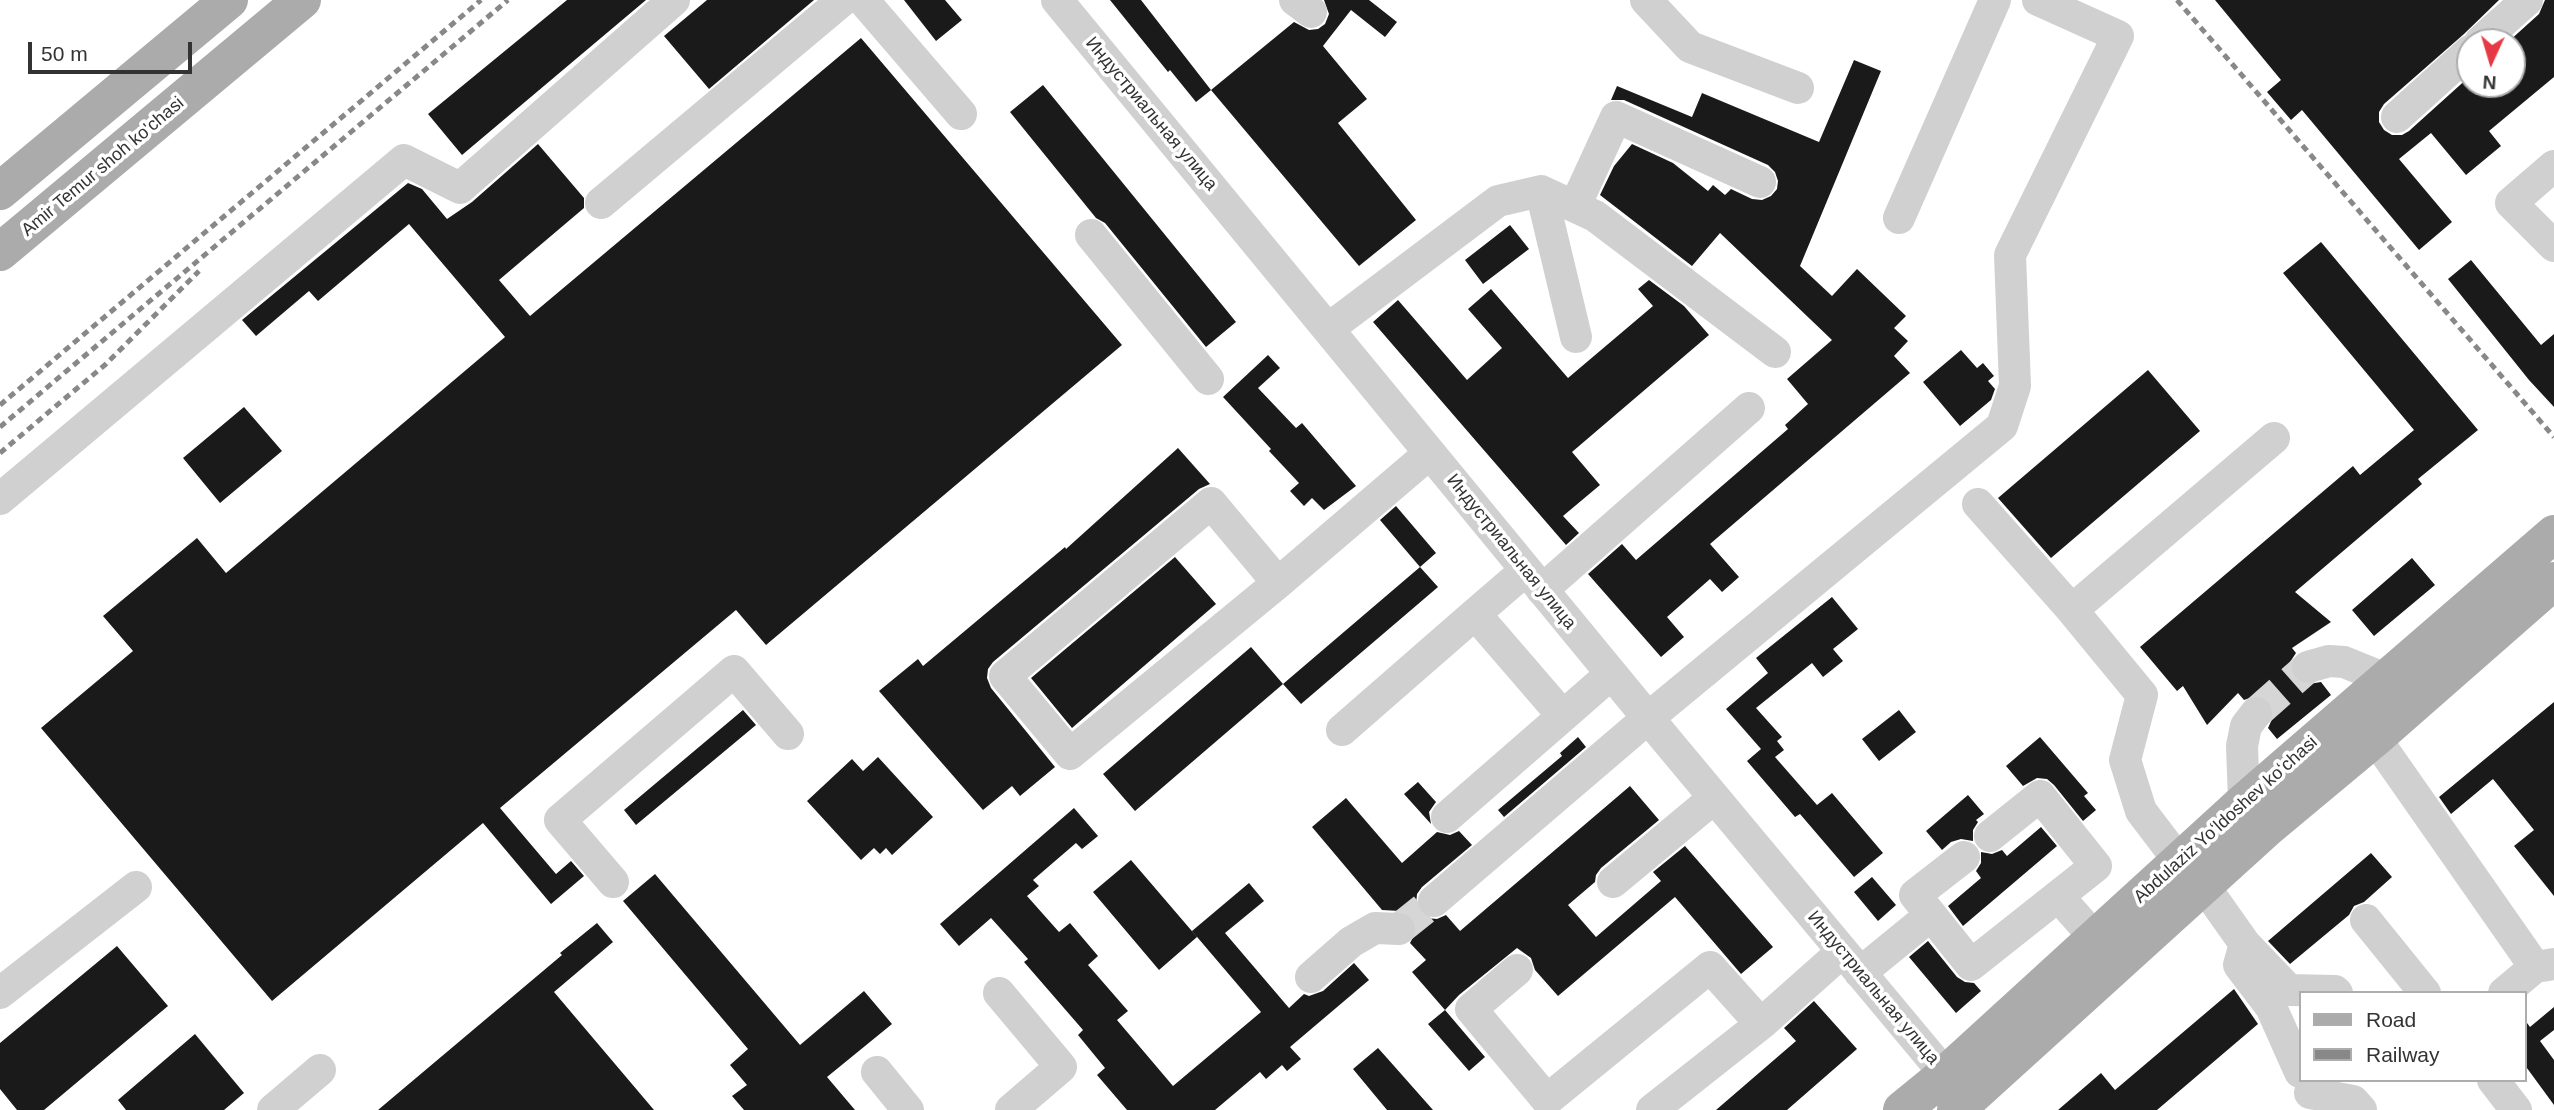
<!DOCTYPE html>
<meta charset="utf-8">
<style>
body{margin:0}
#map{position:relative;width:2554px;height:1110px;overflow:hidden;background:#fff;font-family:Arial,sans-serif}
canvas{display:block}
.legend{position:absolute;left:2299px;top:991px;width:228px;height:91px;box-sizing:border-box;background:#fff;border:2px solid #adadad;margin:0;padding:9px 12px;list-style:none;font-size:21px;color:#333}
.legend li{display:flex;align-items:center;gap:14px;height:35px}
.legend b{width:35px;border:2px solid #adadad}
.north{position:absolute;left:2456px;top:28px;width:70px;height:70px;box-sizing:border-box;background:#fff;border:2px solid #adadad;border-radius:50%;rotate:184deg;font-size:19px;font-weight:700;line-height:28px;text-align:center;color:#333}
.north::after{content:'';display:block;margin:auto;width:24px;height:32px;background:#e63946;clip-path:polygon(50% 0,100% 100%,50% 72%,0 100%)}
.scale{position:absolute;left:28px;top:42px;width:164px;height:32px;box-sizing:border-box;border:4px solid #333;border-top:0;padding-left:9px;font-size:21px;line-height:24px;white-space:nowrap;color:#333;-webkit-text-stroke:5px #fff;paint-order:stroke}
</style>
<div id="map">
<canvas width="2554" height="1110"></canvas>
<ul class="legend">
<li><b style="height:9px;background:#ababab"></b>Road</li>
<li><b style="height:9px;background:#888"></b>Railway</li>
</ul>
<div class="north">N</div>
<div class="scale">50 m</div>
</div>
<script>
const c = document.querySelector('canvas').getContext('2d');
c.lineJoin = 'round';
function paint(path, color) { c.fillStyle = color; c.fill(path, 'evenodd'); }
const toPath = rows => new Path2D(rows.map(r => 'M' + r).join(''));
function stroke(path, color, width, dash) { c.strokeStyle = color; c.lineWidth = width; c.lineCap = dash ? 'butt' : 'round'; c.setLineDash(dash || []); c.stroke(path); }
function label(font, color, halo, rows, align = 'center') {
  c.font = font + ' Arial,sans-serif'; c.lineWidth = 7; c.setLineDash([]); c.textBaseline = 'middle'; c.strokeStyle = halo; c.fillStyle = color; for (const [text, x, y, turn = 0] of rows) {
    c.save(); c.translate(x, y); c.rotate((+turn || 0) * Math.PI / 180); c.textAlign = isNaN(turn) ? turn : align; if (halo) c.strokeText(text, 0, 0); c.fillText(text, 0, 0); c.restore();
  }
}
const building = toPath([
 [567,0,646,0,462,155,428,114],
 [707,0,814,0,709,89,664,36],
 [904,0,945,0,962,20,936,41],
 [1110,0,1141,0,1211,90,1196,102,1170,70,1168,72],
 [1324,0,1369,0,1397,22,1385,37,1351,10,1323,46,1367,99,1338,123,1416,220,1359,266,1211,90,1294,22,1309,30,1318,29,1325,24,1329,14],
 [2215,0,2499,0,2464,34,2384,104,2379,112,2379,122,2384,130,2392,135,2402,135,2409,131,2470,76,2470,84,2512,84,2512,42,2508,42,2539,14,2545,0,2554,0,2554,77,2489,131,2501,146,2466,175,2431,133,2399,159,2452,222,2419,250,2302,110,2291,120,2267,92,2281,80],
 [861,38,1122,345,766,645,736,610,500,808,556,874,571,861,584,876,551,904,483,823,272,1001,41,728,133,651,103,616,197,538,226,573,505,337,409,224,318,301,309,291,256,336,242,320,408,183,422,189,447,219,472,202,538,144,584,198,584,208,499,280,530,316],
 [1854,60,1881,71,1800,266,1832,296,1857,269,1906,316,1894,328,1908,341,1894,356,1910,373,1710,544,1739,577,1722,592,1710,579,1667,617,1684,637,1661,657,1588,574,1622,544,1636,560,1788,429,1785,425,1808,404,1787,379,1832,340,1720,233,1692,266,1600,195,1614,166,1632,144,1673,163,1708,191,1713,185,1725,195,1731,189,1752,199,1762,200,1771,196,1777,189,1778,181,1775,172,1768,165,1624,100,1611,100,1617,86,1692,117,1702,93,1819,142],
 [1043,85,1236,322,1206,347,1105,223,1096,218,1010,112],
 [1510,225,1529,249,1483,284,1465,260],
 [2321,242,2478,430,2418,479,2422,484,2295,592,2331,622,2292,648,2296,653,2290,662,2291,673,2295,680,2303,685,2321,682,2331,695,2277,739,2268,728,2274,715,2273,705,2267,698,2258,695,2244,700,2238,693,2207,725,2183,686,2177,691,2140,647,2353,466,2360,475,2414,430,2283,273],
 [2471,260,2541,345,2554,334,2554,407,2529,380,2448,279],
 [1649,280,1684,306,1709,335,1572,452,1600,485,1563,516,1579,533,1566,545,1373,322,1398,300,1467,380,1502,348,1468,309,1491,289,1568,378,1653,306,1638,289],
 [1961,350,1977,368,1983,363,1994,376,1988,381,1995,389,1991,400,1960,426,1923,382],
 [1268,355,1280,368,1258,388,1296,428,1302,423,1356,486,1324,510,1312,498,1304,506,1290,491,1299,483,1269,451,1271,449,1223,397],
 [2148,370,2200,431,2051,558,1998,498],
 [244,407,282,451,220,503,183,458],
 [1178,448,1210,484,1199,489,993,662,988,669,987,678,991,688,1055,767,1020,796,1012,786,983,810,879,691,918,659,923,666,1065,547,1066,549],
 [1396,506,1436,553,1420,567,1380,520],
 [1175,557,1216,604,1072,728,1031,678],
 [2412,558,2435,585,2374,636,2352,610],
 [1420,567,1438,587,1301,704,1283,684],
 [1832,597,1858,629,1833,649,1843,661,1823,677,1812,663,1756,708,1782,737,1777,741,1784,750,1775,757,1817,805,1832,793,1883,853,1854,877,1800,814,1795,817,1747,761,1761,749,1726,709,1768,673,1756,658],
 [1251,647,1283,684,1135,811,1103,774],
 [2554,702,2554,896,2514,846,2534,830,2493,779,2451,814,2439,797],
 [743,710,756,725,636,825,624,810],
 [1899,710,1916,732,1879,761,1862,739],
 [1578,737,1586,747,1504,817,1498,810,1562,756,1560,753],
 [2040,737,2088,793,2084,796,2096,810,2083,821,2054,785,2047,779,2037,778,2023,786,2006,766],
 [878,757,933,817,892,855,886,848,880,854,874,848,861,860,807,801,852,759,863,771],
 [1418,782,1436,802,1429,812,1431,824,1404,794],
 [1630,786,1659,820,1601,868,1596,875,1595,882,1568,905,1596,937,1661,881,1653,872,1685,846,1773,947,1741,974,1675,897,1558,996,1535,970,1531,958,1517,948,1459,995,1445,1010,1412,972,1426,960,1410,943,1417,930,1415,920,1409,914,1400,911,1382,910,1312,827,1346,798,1402,863,1437,832,1450,835,1459,831,1472,845,1422,887,1417,894,1416,904,1420,912,1427,918,1437,919,1446,915,1460,931],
 [1968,795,1984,814,1976,820,1978,822,1973,830,1973,841,1961,839,1951,842,1942,850,1926,831],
 [1074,808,1098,836,1082,849,1076,843,1033,880,1039,886,1027,896,1059,932,1070,923,1098,956,1088,965,1128,1011,1117,1020,1173,1086,1261,1012,1192,931,1249,883,1264,901,1225,933,1289,1008,1304,994,1309,996,1323,991,1354,963,1369,980,1290,1047,1301,1059,1287,1071,1282,1065,1266,1079,1260,1072,1215,1110,1127,1110,1097,1075,1105,1068,1078,1035,1083,1030,1024,962,1028,959,991,918,959,946,940,924],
 [2041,827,2057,846,1963,926,1948,906,1981,878,1976,871,1981,863,1981,852,1992,854,2002,850,2007,856],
 [2371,853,2392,877,2364,902,2354,906,2349,915,2290,964,2268,941],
 [1131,860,1197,937,1159,970,1093,892],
 [655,874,800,1045,864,991,892,1024,827,1077,855,1110,744,1110,732,1096,747,1085,730,1065,748,1049,623,901],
 [1872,877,1896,905,1878,921,1854,892],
 [597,923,613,942,554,992,654,1110,378,1110,562,955,560,953],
 [1928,941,1957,977,1965,982,1974,983,1981,991,1956,1013,1909,957],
 [117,946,168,1006,44,1110,17,1110,0,1089,0,1043],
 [2234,989,2258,1024,2157,1110,2058,1110,2101,1073,2115,1090],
 [1814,1001,1857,1049,1787,1110,1716,1110,1796,1041,1784,1028],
 [2554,1007,2554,1030,2540,1041,2554,1060,2554,1105,2524,1064,2524,1019,2530,1027],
 [1445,1010,1485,1057,1469,1071,1428,1024],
 [195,1034,244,1093,224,1110,126,1110,118,1100],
 [1378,1048,1387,1058,1433,1110,1387,1110,1353,1069]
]);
const minorTunnel = toPath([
 [2256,713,2308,667],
 [1399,929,1434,901]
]);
const minor = toPath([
 [863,0,961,114],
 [1057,0,1648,718,1960,1092],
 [1295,0,1311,12],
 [1646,0,1690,47,1798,88],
 [2480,42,2527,0],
 [2397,117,2470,51],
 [2554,166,2511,203,2554,246],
 [1541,191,1576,337],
 [601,203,843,0],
 [1575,206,1616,117,1760,182],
 [1899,218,1995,0],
 [1091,235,1208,379],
 [1328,329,1498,201,1541,191,1595,216,1775,352],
 [2274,438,2072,610,2142,695,2125,760,2141,811,2179,861,2204,886,2245,944,2239,965,2271,1007,2300,1072],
 [0,499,404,160,460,188,674,0],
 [1978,504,2072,610],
 [1526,570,1475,614,1563,716,1611,674],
 [1278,583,1211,503,1005,676,1070,754,1278,583,1430,453],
 [1542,590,1749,408],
 [2308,667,2329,661,2344,662,2386,679],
 [2360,722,2375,738,2535,967,2554,964],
 [1342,730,1475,614],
 [2244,802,2242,746,2246,726,2256,713],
 [1447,817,1563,716],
 [613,882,560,820,734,671,788,734],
 [1613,882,1714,798],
 [2058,896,2095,938],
 [1434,901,1648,718,2002,426,2015,386,2010,255,2118,36,2038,0],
 [1931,915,1915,895,1964,857],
 [2366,920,2425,993],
 [2246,945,2289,990,2335,991,2337,993],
 [1517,970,1471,1009,1547,1100,1710,967,1761,1024,1842,952],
 [1860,973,1931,915,1971,965,2096,866,2040,796,1990,836],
 [1311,977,1351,942,1375,928,1399,929],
 [0,993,136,887],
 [999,993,1061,1067,1011,1110],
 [2504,993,2535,967],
 [877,1072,908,1110],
 [2493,1080,2516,1110],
 [2310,1093,2353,1101,2361,1110],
 [273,1110,320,1070],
 [1652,1110,1761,1024]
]);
const major = toPath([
 [0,191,229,0],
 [0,252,302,0],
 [1902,1110,1945,1075,2244,802,2554,534],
 [1956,1110,2267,828,2375,738,2554,581]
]);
const rail = toPath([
 [2177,0,2554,437],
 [0,405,481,0],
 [0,427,508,0],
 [0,453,106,364,199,271]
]);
const streetNames = [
 ["Индустриальная улица",1151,114,50],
 ["Amir Temur shoh ko'chasi",103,167,-40],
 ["Индустриальная улица",1511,552,51],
 ["Abdulaziz Yoʻldoshev koʻchasi",2226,820,-42],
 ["Индустриальная улица",1873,988,50]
];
paint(building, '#1a1a1a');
stroke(minorTunnel, '#d6d6d6', 32, [32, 16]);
stroke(minor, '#d0d0d0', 32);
stroke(major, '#ababab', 38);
stroke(rail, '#888', 5, [7, 5]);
label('18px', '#333', '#fff', streetNames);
</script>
